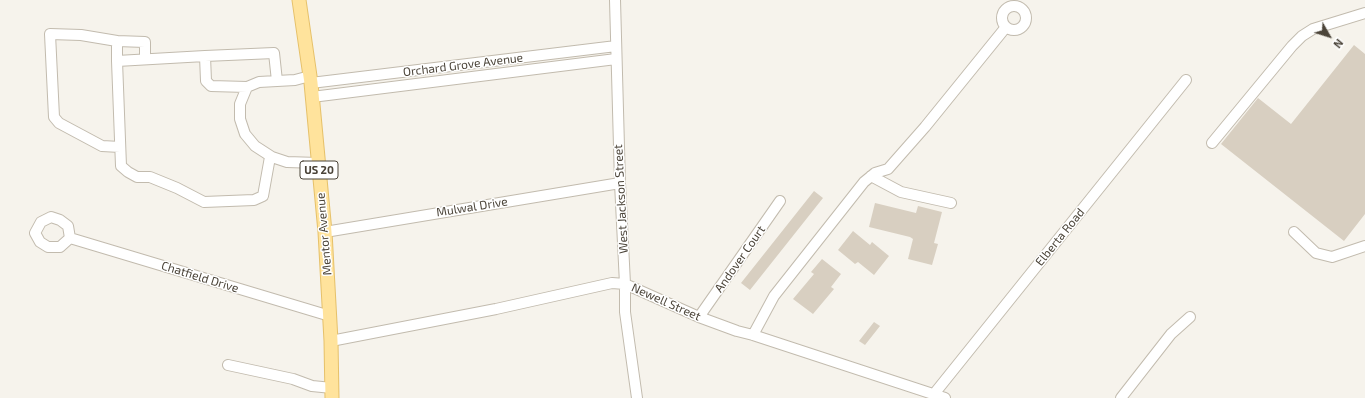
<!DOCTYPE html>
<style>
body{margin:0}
#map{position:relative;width:1365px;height:398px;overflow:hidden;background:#f6f3ec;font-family:"Exo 2",sans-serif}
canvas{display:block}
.north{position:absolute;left:1309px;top:16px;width:40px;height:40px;-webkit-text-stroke:3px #fff;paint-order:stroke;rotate:129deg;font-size:11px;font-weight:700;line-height:16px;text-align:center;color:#4b4439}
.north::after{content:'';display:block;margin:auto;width:14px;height:18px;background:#4b4439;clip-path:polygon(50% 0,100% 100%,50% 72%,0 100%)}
</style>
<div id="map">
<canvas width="1365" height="398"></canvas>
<div class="north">N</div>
</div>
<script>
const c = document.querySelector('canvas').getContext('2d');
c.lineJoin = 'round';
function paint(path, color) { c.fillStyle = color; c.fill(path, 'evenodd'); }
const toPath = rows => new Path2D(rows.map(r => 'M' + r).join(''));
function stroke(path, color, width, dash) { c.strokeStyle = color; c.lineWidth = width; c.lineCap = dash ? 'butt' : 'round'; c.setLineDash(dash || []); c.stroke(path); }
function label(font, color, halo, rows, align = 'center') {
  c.font = font + ' "Exo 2",sans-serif'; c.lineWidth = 3; c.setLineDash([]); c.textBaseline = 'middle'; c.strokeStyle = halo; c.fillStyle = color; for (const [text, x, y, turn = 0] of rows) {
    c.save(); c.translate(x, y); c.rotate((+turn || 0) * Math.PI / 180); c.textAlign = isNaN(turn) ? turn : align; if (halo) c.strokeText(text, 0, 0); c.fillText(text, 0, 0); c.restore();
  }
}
const building = toPath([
 [1354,45,1365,54,1365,214,1344,241,1221,144,1258,98,1291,124],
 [814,191,823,198,750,290,741,283],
 [875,203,916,213,918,206,942,212,934,243,938,244,932,265,908,259,913,239,910,237,869,227],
 [853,231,870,245,872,242,889,256,874,275,858,262,855,264,838,250],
 [822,259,841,274,831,287,834,289,813,314,793,299,814,274,811,272],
 [874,322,880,326,865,345,859,341]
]);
const minor = toPath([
 [615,0,620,183,625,284,625,312,637,398],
 '1002 18a12 12 0 1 1 24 0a12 12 0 1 1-24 0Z',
 [117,41,81,35,50,34,54,117,59,123,102,146,120,147],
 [205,56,117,61,121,166,128,172,137,177,150,177,177,188,204,202,254,200,263,196,270,157],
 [117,61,117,41,145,42,145,59],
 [310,76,295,80,259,82,247,87,240,104,240,119,245,134,255,146,272,157,287,162,318,163],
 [311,83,616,46],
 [247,87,211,86,206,81,205,56,274,53,277,81],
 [312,97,616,59],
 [1212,143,1292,46,1302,36,1313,29,1365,13],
 [871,176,901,192,951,203],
 [325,232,620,183],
 [1294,232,1316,253,1332,257,1365,246],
 [70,238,60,247,48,247,40,242,35,233,41,222,51,217,60,220,68,226,70,238,330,316],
 [699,317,780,201],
 [753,335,774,296,864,182,875,173,888,169,925,127,1006,27],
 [331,341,496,309,612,283,625,284,699,317,737,331,753,335,945,398],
 [228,365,293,379,312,386,332,388],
 [934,394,1186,80],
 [1121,398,1171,334,1190,317]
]);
const major = toPath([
 [299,0,311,83,325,232,331,341,332,398]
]);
const shields = [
 [319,170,38]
];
const shieldNames = [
 ["US 20",319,170]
];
const streetNames = [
 ["Orchard Grove Avenue",463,65,-7],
 ["West Jackson Street",621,199,-93],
 ["Mulwal Drive",472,207,-9],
 ["Mentor Avenue",324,234,-95],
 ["Elberta Road",1060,237,-51],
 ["Andover Court",740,259,-55],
 ["Chatfield Drive",200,277,17],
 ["Newell Street",666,302,24]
];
paint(building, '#d8cfc1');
stroke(minor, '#c2bbae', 12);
stroke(major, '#e6c16a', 15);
stroke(minor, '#fff', 10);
stroke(major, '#ffe39c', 13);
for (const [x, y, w] of shields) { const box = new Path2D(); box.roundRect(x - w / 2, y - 9, w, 18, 3); c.fillStyle = '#fff'; c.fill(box); stroke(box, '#4b4439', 1); }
label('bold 11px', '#4b4439', null, shieldNames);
label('12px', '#4b4439', '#fff', streetNames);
</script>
